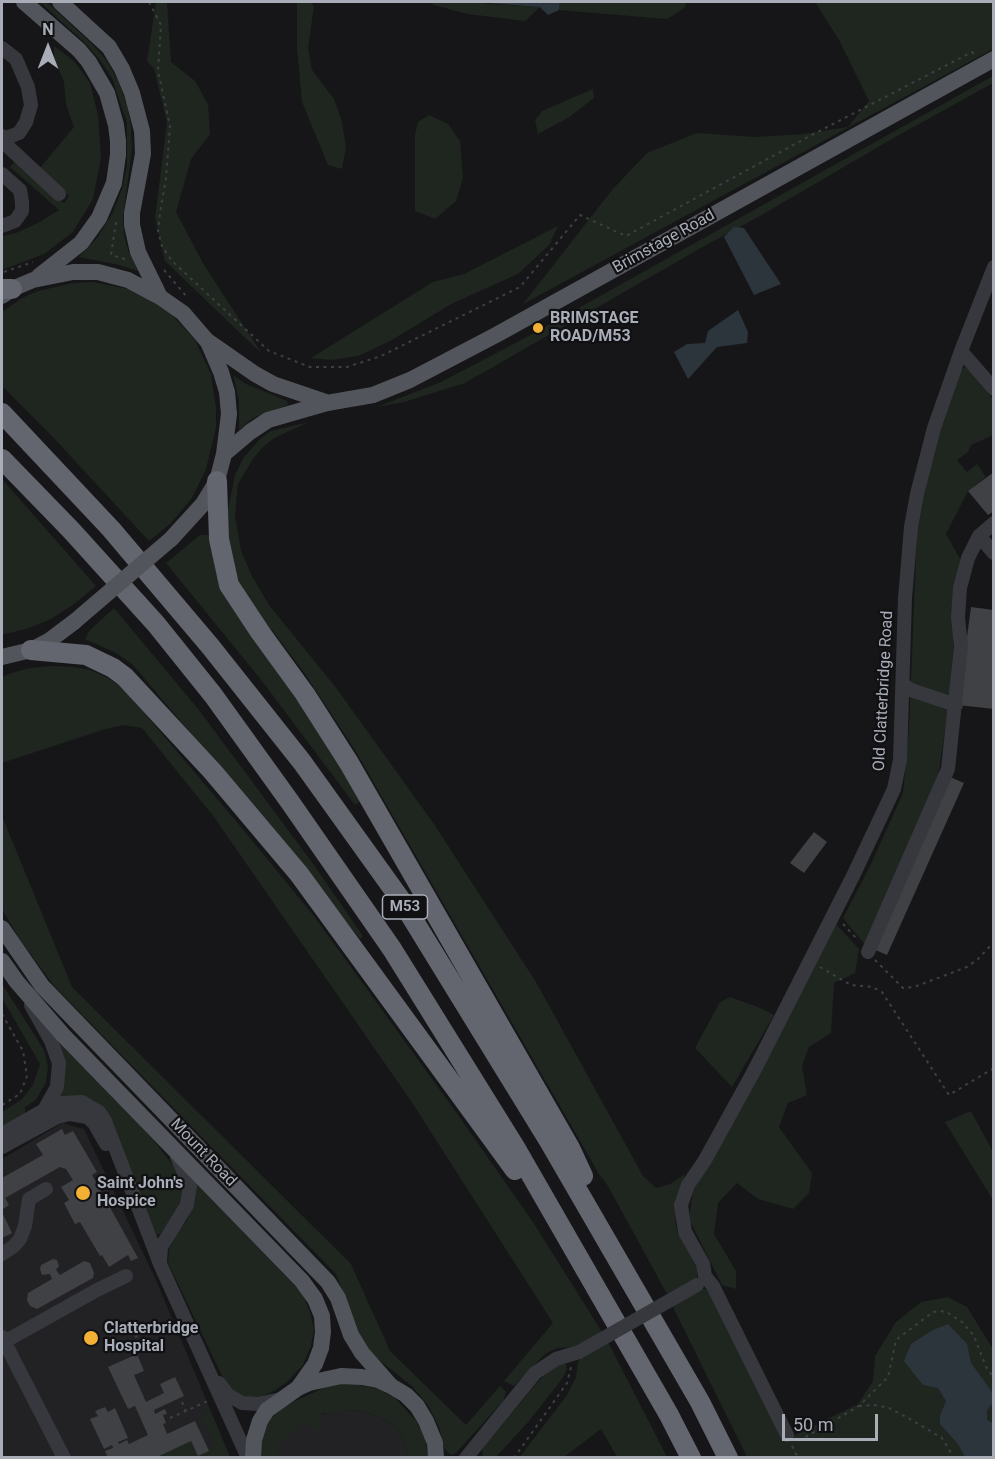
<!DOCTYPE html>
<style>
body{margin:0}
#map{position:relative;width:995px;height:1459px;overflow:hidden;background:#161618;font-family:Roboto,sans-serif}
canvas{display:block}
.frame{position:absolute;inset:0;border:3px solid #a8adb8;pointer-events:none}
.north{position:absolute;left:18px;top:18px;width:60px;height:60px;-webkit-text-stroke:4px #111113;paint-order:stroke;rotate:0deg;font-size:16px;font-weight:700;line-height:24px;text-align:center;color:#a8adb8}
.north::after{content:'';display:block;margin:auto;width:21px;height:27px;background:#a8adb8;clip-path:polygon(50% 0,100% 100%,50% 72%,0 100%)}
.scale{position:absolute;left:782px;top:1414px;width:96px;height:27px;box-sizing:border-box;border:3px solid #a8adb8;border-top:0;padding-left:8px;font-size:18px;line-height:21px;white-space:nowrap;color:#a8adb8;-webkit-text-stroke:4px #111113;paint-order:stroke}
</style>
<div id="map">
<canvas width="995" height="1459"></canvas>
<div class="frame"></div>
<div class="north">N</div>
<div class="scale">50 m</div>
</div>
<script>
const c = document.querySelector('canvas').getContext('2d');
c.lineJoin = 'round';
function paint(path, color) { c.fillStyle = color; c.fill(path, 'evenodd'); }
const toPath = rows => new Path2D(rows.map(r => 'M' + r).join(''));
function stroke(path, color, width, dash) { c.strokeStyle = color; c.lineWidth = width; c.lineCap = dash ? 'butt' : 'round'; c.setLineDash(dash || []); c.stroke(path); }
function label(font, color, halo, rows, align = 'center') {
  c.font = font + ' Roboto,sans-serif'; c.lineWidth = 4.5; c.setLineDash([]); c.textBaseline = 'middle'; c.strokeStyle = halo; c.fillStyle = color; for (const [text, x, y, turn = 0] of rows) {
    c.save(); c.translate(x, y); c.rotate((+turn || 0) * Math.PI / 180); c.textAlign = isNaN(turn) ? turn : align; if (halo) c.strokeText(text, 0, 0); c.fillText(text, 0, 0); c.restore();
  }
}
const built = toPath([
 [62,1123,84,1129,156,1280,230,1457,2,1457,2,1159],
 [351,1410,366,1412,390,1422,400,1432,406,1446,408,1457,280,1457,276,1445,305,1420,335,1411]
]);
const green = toPath([
 [40,2,47,2,93,45,107,61,119,83,127,105,131,126,132,148,123,217,124,235,128,250,138,271,119,265,79,257,97,238,113,212,122,189,127,166,127,123,112,78,99,59,85,43],
 [156,2,167,2,171,62,195,81,208,104,210,134,191,159,176,212,204,265,262,354,165,261,155,218,167,122,154,69,147,61],
 [300,2,310,2,314,6,308,48,312,70,334,99,342,122,346,147,342,169,328,165,302,102,297,48,297,3],
 [430,2,487,2,487,4,540,7,525,21,468,14,434,5],
 [560,2,686,2,685,8,667,19,559,10],
 [815,2,993,2,993,49,523,304,612,190,647,153,697,133,755,137,804,134,848,127,869,101,839,40],
 [54,46,74,61,90,83,98,115,101,158,93,199,73,232,44,254,2,270,2,236,16,233,38,223,59,210,10,167,15,161,64,203,69,196,39,169,74,127,66,104,64,82,54,58],
 [993,76,993,83,890,140,760,216,708,244,465,383,404,402,377,407,441,382,527,337],
 [593,89,594,98,568,118,538,134,535,120,542,111],
 [429,115,448,124,460,141,463,178,456,201,435,219,415,211,415,135,418,122],
 [558,226,549,245,518,274,453,303,390,341,358,356,331,360,311,358,433,282,464,274],
 [93,282,128,289,146,297,173,316,195,340,211,374,216,408,216,428,206,469,192,498,170,524,149,541,51,435,2,386,2,312,22,298,38,291,73,283],
 [966,367,971,368,993,400,993,435,971,445,968,452,957,460,967,472,977,464,986,477,968,491,946,534,960,559,949,704,938,777,866,946,843,918,871,864,903,793,909,729,917,532,920,501,943,414,958,371],
 [233,375,246,384,287,401,288,405,253,418,239,430,239,401],
 [309,422,274,438,262,448,253,459,238,484,235,515,241,551,252,576,269,605,337,689,434,824,536,982,643,1176,656,1188,670,1184,685,1174,677,1198,675,1220,677,1231,697,1268,697,1278,667,1294,608,1186,599,1174,355,750,305,674,273,631,264,626,243,595,226,548,228,509,235,475,244,457,262,437,271,431],
 [2,479,96,586,74,604,51,619,26,629,5,634,2,634],
 [200,535,209,535,216,571,226,597,291,686,362,800,355,805,262,681,166,563],
 [114,608,199,710,311,861,363,936,360,939,262,817,132,664,116,653,85,639,90,630],
 [53,666,73,667,91,670,108,678,124,689,236,821,314,916,456,1112,533,1222,602,1332,576,1347,557,1348,545,1354,514,1386,504,1381,553,1323,413,1104,214,817,142,728,123,725,102,730,2,763,2,677,11,673,30,668],
 [2,816,72,987,351,1264,390,1351,466,1425,500,1386,506,1392,503,1401,456,1453,451,1455,444,1448,439,1427,429,1407,412,1386,370,1353,359,1334,336,1274,55,987,20,940,2,909],
 [836,924,859,949,855,973,834,983,831,1033,809,1047,802,1066,807,1095,788,1103,779,1127,812,1173,809,1193,793,1209,758,1199,737,1183,718,1203,714,1234,736,1271,736,1289,722,1285,689,1219,693,1191],
 [2,984,44,1050,48,1066,46,1082,36,1100,25,1107,25,1113,2,1126,2,1112,22,1099,33,1085,40,1064,2,998],
 [730,997,758,1007,774,1015,732,1087,695,1048,720,1002],
 [52,1033,151,1137,176,1169,183,1185,182,1206,160,1234,157,1235,139,1198,112,1126,59,1096],
 [971,1111,993,1152,993,1200,945,1122],
 [196,1183,302,1293,310,1312,314,1329,311,1346,303,1365,287,1382,274,1391,262,1396,250,1399,239,1396,226,1384,168,1263,169,1249,176,1235,187,1220,195,1202],
 [700,1289,709,1289,785,1440,858,1404,873,1381,875,1356,896,1322,921,1302,948,1297,967,1307,993,1349,993,1457,747,1457,672,1305],
 [608,1342,667,1457,617,1457,601,1429,564,1457,519,1458,567,1395,576,1377,578,1362,581,1357],
 [561,1363,566,1364,567,1369,562,1379,529,1421,496,1457,483,1457,482,1449,536,1384,552,1367],
 [350,1383,379,1389,394,1397,416,1421,425,1437,428,1457,408,1457,406,1446,400,1432,390,1422,366,1412,351,1410,321,1414,322,1427,319,1430,313,1430,305,1421,277,1445,280,1457,260,1457,259,1448,263,1433,271,1418,284,1406,330,1385],
 [209,1408,230,1457,155,1458,191,1441,198,1456,209,1451,214,1452,212,1443,214,1436,203,1421,203,1414]
]);
const water = toPath([
 [487,2,560,2,559,10,548,15,540,7,487,3],
 [734,227,744,228,781,284,754,295,724,237],
 [738,310,748,332,747,343,717,347,688,379,674,352,687,344,705,343,708,331],
 [948,1324,967,1344,971,1363,992,1392,993,1403,987,1410,987,1420,993,1423,993,1457,965,1457,958,1444,940,1424,940,1416,946,1401,938,1388,923,1385,904,1361,911,1344,933,1330]
]);
const building = toPath([
 [994,472,994,511,988,515,968,491],
 [971,607,994,610,994,709,958,705],
 [950,777,964,783,887,955,873,949],
 [814,832,827,842,804,873,790,863],
 [62,1129,65,1135,73,1131,97,1172,92,1175,138,1258,131,1261,128,1255,109,1267,102,1255,100,1256,80,1222,75,1224,64,1203,69,1200,61,1187,73,1180,66,1169,60,1167,5,1198,9,1205,2,1210,2,1178,43,1155,36,1144],
 [2,1212,12,1233,2,1238],
 [53,1259,57,1260,59,1266,56,1270,60,1275,84,1261,90,1263,94,1273,93,1278,37,1309,30,1306,27,1300,28,1293,52,1279,50,1274,42,1275,40,1269,41,1265],
 [137,1354,144,1371,134,1375,146,1402,164,1393,160,1384,175,1377,184,1396,154,1410,155,1414,165,1409,167,1414,163,1415,166,1423,163,1424,167,1434,195,1421,209,1451,198,1456,191,1441,155,1458,108,1458,105,1451,113,1448,112,1445,104,1449,90,1419,98,1416,95,1411,105,1407,108,1412,115,1408,128,1438,118,1442,119,1444,127,1440,129,1444,148,1435,135,1406,128,1409,108,1367]
]);
const path = toPath([
 [149,2,161,25,158,71,170,126,166,178,160,213,158,231,162,246,172,261,269,351,310,367,347,367,381,356,520,287,580,215,626,236,808,137,972,52,974,54],
 [116,222,111,255,125,259],
 [164,270,187,297],
 [4,272,33,262],
 [843,924,858,940],
 [875,960,903,988,914,987,967,967,978,959,994,942],
 [820,967,851,985,872,987,882,992,949,1095,994,1068],
 [2,1014,23,1051,27,1076,20,1094,2,1105],
 [135,1337,171,1321],
 [182,1402,186,1411],
 [859,1406,874,1405,889,1408,910,1419,942,1438,954,1458],
 [170,1418,208,1401],
 [799,1441,859,1406,888,1377,896,1340,933,1312,941,1311,948,1313,962,1322,974,1336,986,1367,994,1378],
 [792,1446,798,1458],
 [514,1458,567,1383,571,1367]
]);
const minor = toPath([
 [2,48,16,59,28,87,31,105,26,122,19,133,6,138,2,136],
 [2,141,59,194],
 [2,174,20,190,22,202,22,211,15,221,2,226],
 [961,351,994,389],
 [994,523,979,536,994,553],
 [903,684,911,690,956,705],
 [868,952,948,769,961,646,958,618,960,588,968,558,979,536],
 [31,1005,51,1041,59,1063,57,1087,44,1110],
 [2,1134,44,1110,62,1103,82,1102,99,1112,105,1121,160,1264,248,1458],
 [2,1147,57,1117,70,1114,87,1117,94,1123,106,1144],
 [2,1254,14,1246,20,1239,25,1226,29,1199,46,1189],
 [160,1262,161,1247,187,1205,190,1186,177,1157],
 [2,1337,64,1458],
 [4,1342,97,1290,126,1276],
 [219,1383,228,1395,242,1403,258,1404,281,1399],
 [787,1435,713,1286,705,1276,703,1264,685,1232,681,1205,688,1185,705,1160,754,1071,853,876,894,789,900,760,905,598,911,527,917,494,934,428,961,351,994,267],
 [466,1458,535,1373,556,1359,579,1352]
]);
const major = toPath([
 [24,2,79,50,89,62,107,93,116,125,118,141,118,155,114,183,99,218,81,243,39,276],
 [60,2,109,47,122,69,132,93,142,131,143,154,132,213,132,225,138,252,160,297],
 [2,296,12,289,33,280,73,272,98,272,128,280,160,297,183,313,208,342,221,372,227,392,229,414,224,454,217,481,203,504,171,539],
 [209,342,255,374,273,384,326,402],
 [224,454,250,432,268,420,327,403,373,395,410,380,496,335,994,59],
 [2,657,31,650,50,640,74,622],
 [2,928,42,986,328,1282,338,1298,351,1335,362,1353,391,1386],
 [2,961,17,982,63,1035,302,1281,315,1299,322,1316,323,1332,321,1348,315,1364,298,1388],
 [253,1458,254,1440,260,1421,267,1410,298,1388,309,1383,341,1376,362,1377,378,1380,391,1386,406,1395,417,1406,426,1421,435,1443,436,1458]
]);
const highway = toPath([
 [2,289,12,289],
 [2,413,111,529,210,646,302,762,401,900,549,1141,700,1402,728,1458],
 [2,459,71,530,156,624,213,695,290,802,392,949,515,1147,669,1415,691,1458],
 [217,481,219,539,229,585,260,632,305,694,349,763,570,1148,583,1176],
 [31,650,86,655,113,668,125,677,213,772,299,874,515,1170]
]);
const minorBridge = toPath([
 [579,1352,697,1285]
]);
const majorBridge = toPath([
 [74,622,171,539]
]);
const markers = [
 [538,328,6,"#f2b134"],
 [83,1193,8,"#f2b134"],
 [91,1338,8,"#f2b134"]
];
const shields = [
 [405,907,45]
];
const shieldNames = [
 ["M53",405,907]
];
const streetNames = [
 ["Brimstage Road",664,242,-29],
 ["Old Clatterbridge Road",884,691,-87],
 ["Mount Road",203,1153,46]
];
const poiNames = [
 ["BRIMSTAGE",550,319],
 ["ROAD/M53",550,337],
 ["Saint John's",97,1184],
 ["Hospice",97,1202],
 ["Clatterbridge",104,1329],
 ["Hospital",104,1347]
];
paint(built, '#222225');
paint(green, '#1e261f');
paint(water, '#2c353c');
paint(building, '#404145');
stroke(path, '#3d3f44', 2, [3, 4.5]);
stroke(minor, '#37383d', 14);
stroke(major, '#53555c', 16);
stroke(highway, '#63666e', 20);
stroke(minorBridge, '#37383d', 14);
stroke(majorBridge, '#53555c', 16);
for (const [x, y, r, color] of markers) { const dot = new Path2D(); dot.arc(x, y, r, 0, 2 * Math.PI); c.fillStyle = color; c.fill(dot); stroke(dot, '#111113', 2); }
for (const [x, y, w] of shields) { const box = new Path2D(); box.roundRect(x - w / 2, y - 12, w, 24, 4.5); c.fillStyle = '#111113'; c.fill(box); stroke(box, '#a8adb8', 1.5); }
label('bold 15px', '#a8adb8', null, shieldNames);
label('16px', '#a8adb8', '#111113', streetNames);
label('bold 16px', '#a8adb8', '#111113', poiNames, 'left');
</script>
